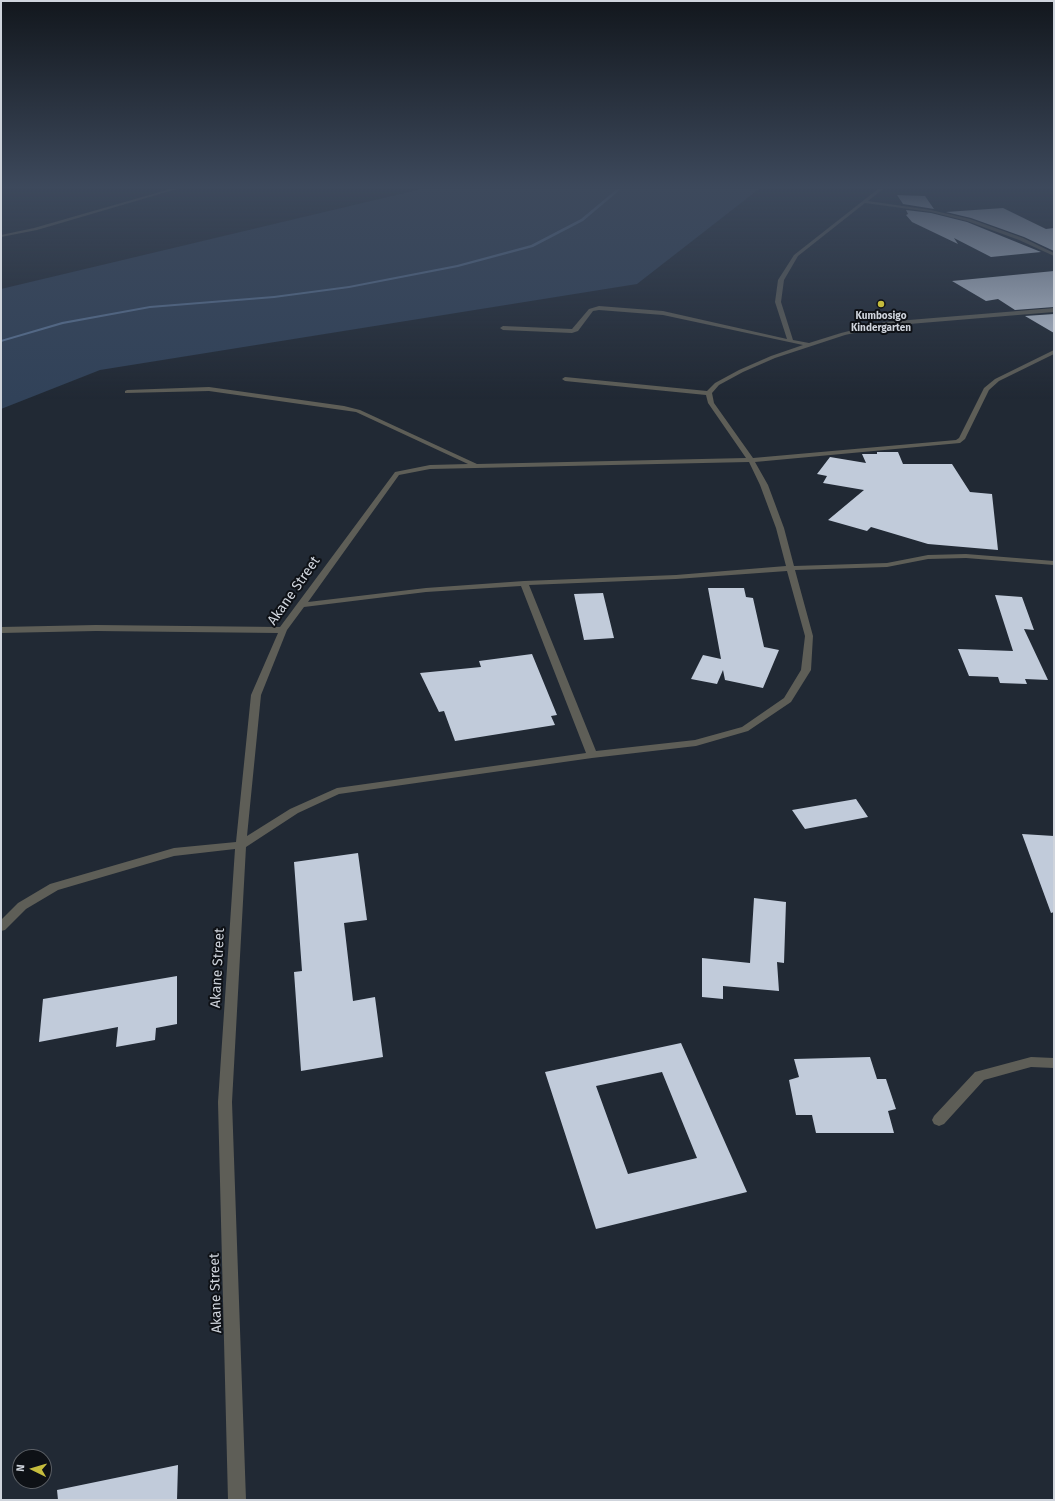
<!DOCTYPE html>
<style>
body{margin:0}
#map{position:relative;width:1055px;height:1501px;overflow:hidden;background:#212934;font-family:"Fira Sans",sans-serif}
canvas{display:block}
.frame{position:absolute;inset:0;border:2px solid #cfd4dc;pointer-events:none}
.north{position:absolute;left:12px;top:1449px;width:40px;height:40px;box-sizing:border-box;background:#0e1116;border:1px solid #5b5f65;border-radius:50%;rotate:275deg;font-size:11px;font-weight:700;line-height:16px;text-align:center;color:#cfd4dc}
.north::after{content:'';display:block;margin:auto;width:14px;height:18px;background:#c5bc3d;clip-path:polygon(50% 0,100% 100%,50% 72%,0 100%)}
</style>
<div id="map">
<canvas width="1055" height="1501"></canvas>
<div class="frame"></div>
<div class="north">N</div>
</div>
<script>
const c = document.querySelector('canvas').getContext('2d');
c.lineJoin = 'round';
function paint(path, color) { c.fillStyle = color; c.fill(path, 'evenodd'); }
const toPath = rows => new Path2D(rows.map(r => 'M' + r).join(''));
function stroke(path, color, width, dash) { c.strokeStyle = color; c.lineWidth = width; c.lineCap = dash ? 'butt' : 'round'; c.setLineDash(dash || []); c.stroke(path); }
function label(font, color, halo, rows, align = 'center') {
  c.font = font + ' "Fira Sans",sans-serif'; c.lineWidth = 4; c.setLineDash([]); c.textBaseline = 'middle'; c.strokeStyle = halo; c.fillStyle = color; for (const [text, x, y, turn = 0] of rows) {
    c.save(); c.translate(x, y); c.rotate((+turn || 0) * Math.PI / 180); c.textAlign = isNaN(turn) ? turn : align; if (halo) c.strokeText(text, 0, 0); c.fillText(text, 0, 0); c.restore();
  }
}
const green = toPath([
 [421,189,759,189,637,284,100,370,1,409,1,289]
]);
const stream = toPath([
 [617,189,621,189,583,221,533,247,458,267,349,288,274,298,150,308,63,324,1,342,1,340,62,322,150,306,274,296,349,286,457,265,531,245,581,219,617,189]
]);
const building = toPath([
 [897,195,925,196,934,209,903,204],
 [1003,208,1046,229,1054,228,1054,251,1024,237,971,218,946,212],
 [906,210,931,213,967,222,1041,252,991,257,954,238,958,244,912,222,906,215,908,214],
 [1054,271,1054,307,1015,310,998,299,986,301,952,281],
 [1054,314,1054,333,1025,316],
 [877,452,898,452,903,464,952,464,970,492,992,494,998,550,928,544,871,527,867,531,828,520,864,490,823,483,827,476,817,474,830,457,866,463,862,454,877,454],
 [708,588,744,588,746,597,753,598,764,647,779,650,763,688,725,680,723,670,717,684,691,679,703,655,721,659],
 [603,593,614,638,584,640,574,594],
 [995,595,1022,597,1034,630,1024,629,1048,680,1025,679,1027,684,1000,683,998,677,969,676,958,649,1013,651],
 [532,654,557,715,551,716,555,725,455,741,444,711,439,712,420,673,481,667,479,661],
 [856,799,868,817,805,829,792,810],
 [1022,834,1054,836,1054,912,1051,913],
 [358,853,367,920,344,923,353,1001,375,997,383,1057,301,1071,294,972,302,971,294,862],
 [754,898,786,902,784,963,777,962,779,991,723,986,723,999,702,997,702,958,750,963],
 [177,976,177,1024,156,1028,155,1040,116,1047,118,1027,39,1042,43,999],
 [681,1043,747,1192,596,1229,545,1072],
 [662,1072,697,1158,628,1174,596,1086],
 [870,1057,877,1079,886,1079,896,1109,888,1111,894,1133,816,1133,812,1115,796,1115,789,1080,799,1077,794,1059],
 [178,1465,177,1500,58,1500,57,1490]
]);
const street = toPath([
 [170,189,177,189,37,230,1,237,1,235,34,228,170,189],
 [878,189,883,189,868,201,931,210,970,219,1023,238,1054,253,1054,256,1019,240,967,221,931,212,865,203,798,256,784,280,781,302,793,340,809,343,841,333,885,322,1054,308,1054,312,885,326,845,335,775,358,743,372,719,385,712,393,714,403,753,458,956,440,959,438,984,388,995,379,1054,350,1054,354,999,381,989,390,965,439,960,443,755,462,768,485,784,528,794,566,887,563,928,555,966,554,1054,561,1054,565,966,558,928,559,887,567,795,570,813,636,811,670,791,702,748,731,696,746,592,758,339,794,298,813,246,847,232,1102,246,1500,228,1500,218,1102,235,849,174,856,58,890,26,909,5,930,1,931,1,920,18,903,50,884,174,848,236,842,251,695,278,633,96,631,1,633,1,627,96,625,280,627,395,472,430,465,468,464,356,412,209,391,125,393,125,391,127,390,209,387,344,406,360,410,477,464,746,458,708,403,706,395,565,381,562,379,565,377,707,391,715,383,739,370,771,356,803,345,663,315,599,310,593,311,578,331,572,333,503,330,500,328,503,326,572,329,589,309,599,306,663,311,787,339,775,302,778,280,794,255,878,189],
 [749,462,760,485,776,528,786,566,676,575,524,581,426,588,308,602,399,475,430,469,749,462],
 [787,571,805,636,801,670,784,698,742,727,695,740,596,751,529,585,676,579,787,571],
 [521,586,586,753,337,788,290,809,247,836,261,695,287,630,304,607,426,592,521,586],
 [1031,1057,1054,1058,1054,1068,1031,1067,984,1080,944,1124,939,1126,934,1124,932,1120,934,1116,975,1072,1031,1057]
]);
const markers = [
 [881,304,4,"#c5bc3d"]
];
const farPoinames = [
 ["Kumbosigo",881,316],
 ["Kindergarten",881,328]
];
const nearStreetnames = [
 ["Akane Street",294,591,-55],
 ["Akane Street",218,968,-87],
 ["Akane Street",216,1293,-92]
];
paint(green, '#314259');
paint(stream, '#5d7698');
paint(building, '#c1cbda');
paint(street, '#5e5e57');
const sky = c.createLinearGradient(0, 0, 0, 399);
sky.addColorStop(0, '#12171d');
sky.addColorStop(0.47, '#3d495c');
sky.addColorStop(1, '#3d495c00');
c.fillStyle = sky;
c.fillRect(0, 0, 1055, 399);
for (const [x, y, r, color] of markers) { const dot = new Path2D(); dot.arc(x, y, r, 0, 2 * Math.PI); c.fillStyle = color; c.fill(dot); stroke(dot, '#0e1116', 1.5); }
label('bold 10px', '#cfd4dc', '#0e1116', farPoinames);
label('14px', '#cfd4dc', '#0e1116', nearStreetnames);
</script>
